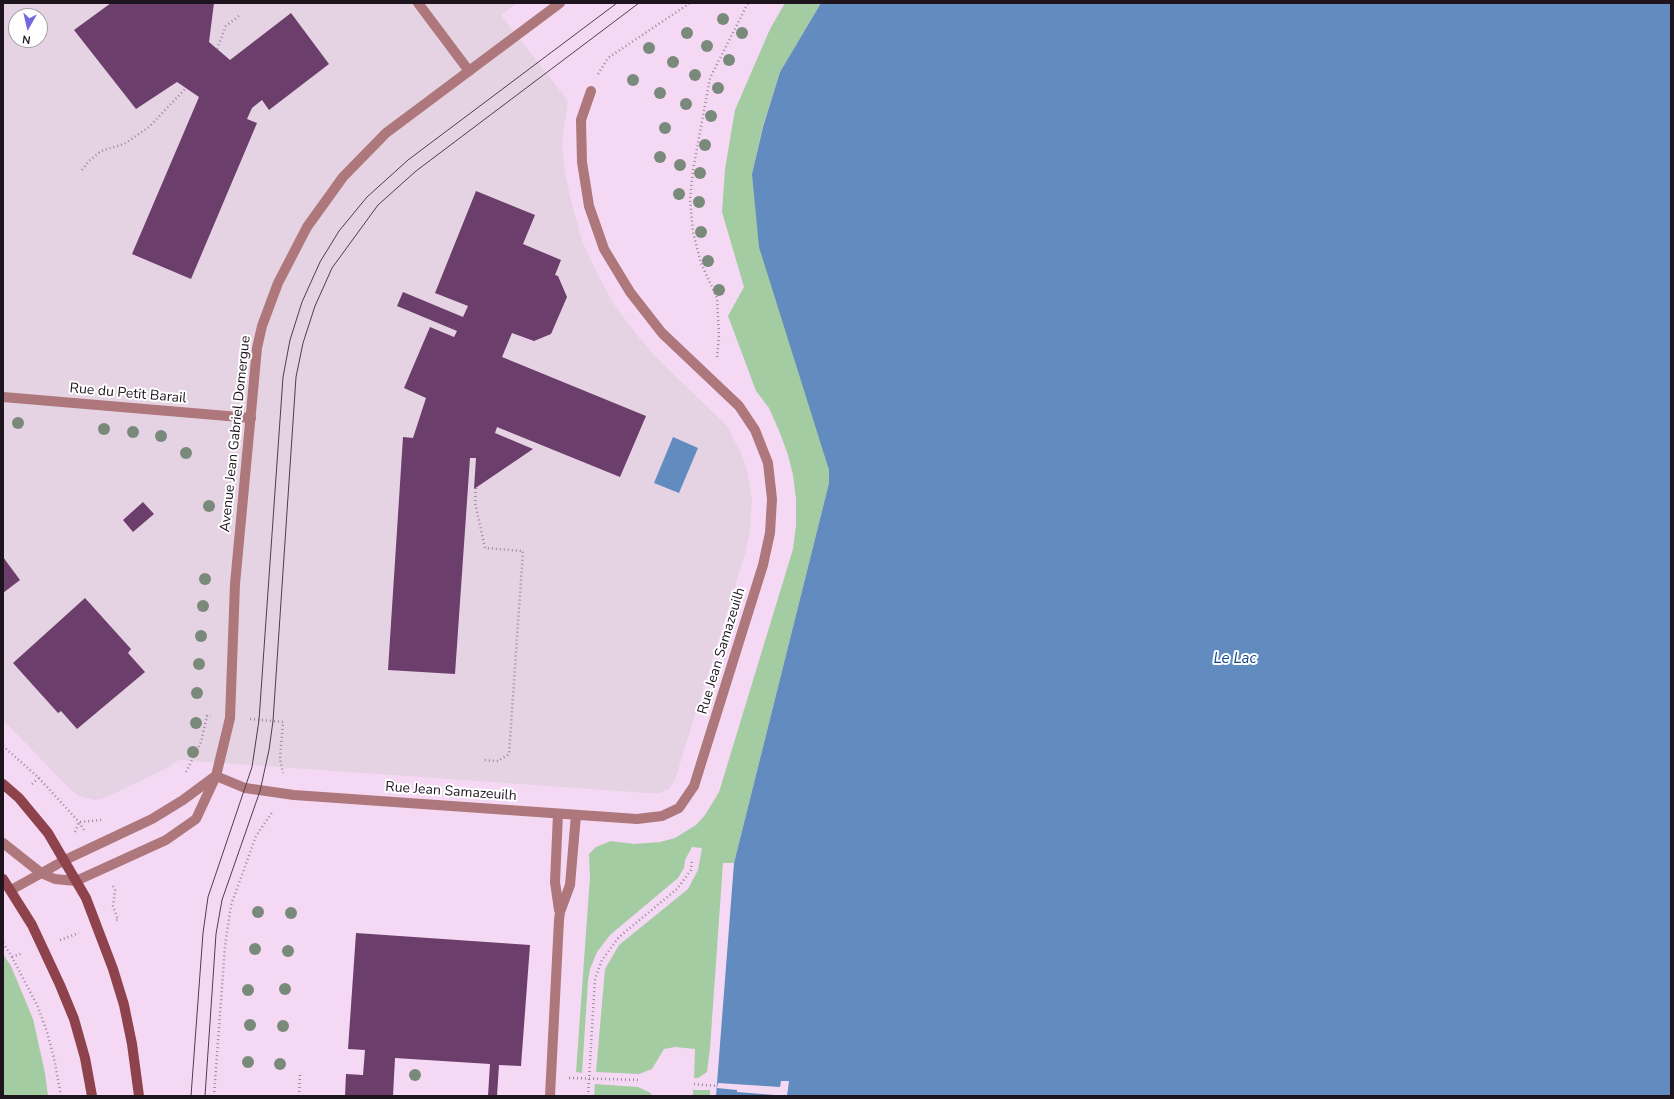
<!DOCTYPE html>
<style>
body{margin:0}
#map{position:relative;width:1674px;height:1099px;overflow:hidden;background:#f5d9f4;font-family:"Nunito Sans",sans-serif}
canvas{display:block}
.frame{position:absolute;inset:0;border:4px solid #1e141e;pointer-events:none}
.north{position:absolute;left:8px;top:8px;width:40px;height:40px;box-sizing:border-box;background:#fff;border:1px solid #a5a1a5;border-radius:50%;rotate:188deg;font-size:11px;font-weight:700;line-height:16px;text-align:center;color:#1e141e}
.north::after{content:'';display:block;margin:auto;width:14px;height:18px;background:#7566e1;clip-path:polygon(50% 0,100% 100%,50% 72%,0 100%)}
</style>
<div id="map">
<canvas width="1674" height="1099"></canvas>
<div class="frame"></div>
<div class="north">N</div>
</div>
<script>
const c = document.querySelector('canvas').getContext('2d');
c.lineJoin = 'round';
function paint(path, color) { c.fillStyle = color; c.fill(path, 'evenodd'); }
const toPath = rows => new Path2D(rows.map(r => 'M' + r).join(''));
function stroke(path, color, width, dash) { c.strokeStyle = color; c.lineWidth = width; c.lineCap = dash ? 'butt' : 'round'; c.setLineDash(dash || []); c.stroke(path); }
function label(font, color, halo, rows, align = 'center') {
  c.font = font + ' "Nunito Sans",sans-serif'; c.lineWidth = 4; c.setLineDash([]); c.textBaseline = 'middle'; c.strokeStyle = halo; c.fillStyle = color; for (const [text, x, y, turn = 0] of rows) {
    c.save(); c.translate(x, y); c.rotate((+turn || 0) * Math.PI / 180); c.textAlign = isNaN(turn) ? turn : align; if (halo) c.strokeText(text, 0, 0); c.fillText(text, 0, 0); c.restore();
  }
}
const commercial = toPath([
 [3,3,517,3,501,15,568,101,562,144,565,173,571,201,583,243,601,281,614,304,636,334,657,358,727,426,741,453,747,469,752,500,750,532,745,554,675,780,669,789,660,793,647,793,179,760,169,767,109,796,102,799,94,800,79,796,72,791,3,720],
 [16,16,40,16,40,40,16,40]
]);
const green = toPath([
 [785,3,821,3,780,72,763,126,752,174,829,470,829,483,734,863,723,863,710,1048,707,1072,698,1078,694,1078,695,1049,675,1047,664,1049,652,1069,639,1074,596,1072,605,969,619,945,688,889,698,870,702,848,692,847,685,860,684,868,678,878,610,935,597,952,590,969,588,981,582,1073,576,1072,590,877,589,854,596,847,611,841,634,844,660,842,675,838,696,825,705,815,719,792,793,549,796,526,796,499,793,475,788,455,780,433,769,408,756,391,728,316,744,287,722,212,725,169,735,110,770,29],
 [3,954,11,966,33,1019,45,1073,48,1096,3,1096],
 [595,1084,638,1087,649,1092,653,1096,594,1096],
 [693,1090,710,1090,710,1096,693,1096]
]);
const water = toPath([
 [821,3,1671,3,1671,1096,716,1096,734,863,829,483,829,470,759,247,752,174,763,127,780,72],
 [673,437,698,448,679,493,654,483]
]);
const pier = toPath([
 [781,1081,789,1081,787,1096,737,1092,737,1090,717,1088,718,1083,780,1087]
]);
const building = toPath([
 [111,3,214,3,209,42,230,60,291,13,329,64,269,110,262,100,252,108,247,119,257,123,191,279,132,254,199,97,177,82,136,109,74,30],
 [476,191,535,215,523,244,561,260,555,275,558,276,567,297,551,334,534,341,512,333,502,357,646,416,620,477,497,427,495,433,533,449,474,489,476,458,470,458,455,674,388,670,403,437,413,438,426,398,404,388,430,327,454,337,457,331,397,306,403,292,463,317,468,306,435,293],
 [143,502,154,514,133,532,123,520],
 [3,557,20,580,3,593],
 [85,598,131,649,128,653,145,672,77,729,61,711,58,713,13,663],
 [356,933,530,945,521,1066,499,1065,497,1096,488,1096,490,1064,395,1058,393,1096,345,1096,346,1074,363,1075,365,1050,348,1049]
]);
const path = toPath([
 [217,49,226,26,240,15],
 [598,74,608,58,690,3],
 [82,170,89,161,101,151,124,144,149,127,186,88],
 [717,357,719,336,717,298,701,263,693,232,690,199,693,170,710,78,748,3],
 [476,488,475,503,485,548,523,551,509,754,498,761,483,760],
 [250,719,283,722,280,759,283,773],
 [3,746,39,778,79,822,84,830],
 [186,772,201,742,207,716,211,716],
 [32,784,39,778],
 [75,832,79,822,101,820],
 [113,886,115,890,113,906,118,920,116,920],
 [60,940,79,933],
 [3,943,12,957,38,1007,47,1032,54,1058,61,1096],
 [12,957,23,953],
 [569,1078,639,1080],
 [694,1084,718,1086],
 [214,1096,225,946,231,905,256,836,273,811],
 [299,1096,300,1075],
 [588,1096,595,979,602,960,619,937,677,889,691,870,692,860]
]);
const service = toPath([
 [216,776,245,788,294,795,637,819,662,816,679,808,694,786,763,565,770,533,772,499,768,463,755,430,739,406,662,333,630,292,604,249,589,206,582,162,581,120,591,91],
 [558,814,555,882,559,910],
 [550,1096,559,920,560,912,570,885,576,815]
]);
const minor = toPath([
 [418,3,469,71],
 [3,397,251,418]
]);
const tertiary = toPath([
 [3,843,41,873,55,879,76,881,166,840,196,819,216,776,230,718,235,584,257,348,262,326,278,283,307,227,343,177,386,133,560,3],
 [11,890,65,860,152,819,183,800,214,777]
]);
const secondary = toPath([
 [3,784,19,798,48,833,86,898,113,969,124,1005,132,1044,139,1096],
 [3,879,32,925,60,985,74,1019,85,1058,92,1096]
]);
const tram = toPath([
 [191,1096,203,933,208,897,252,767,259,720,283,377,290,340,302,302,320,262,339,231,367,197,408,160,617,3],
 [205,1096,216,934,222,900,260,791,269,750,273,721,296,377,303,343,315,306,332,268,378,205,416,171,639,3]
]);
const trees = [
 [723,19],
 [687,33],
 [742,33],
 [707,46],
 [649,48],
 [729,60],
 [673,62],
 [695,75],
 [633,80],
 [718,88],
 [660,93],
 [686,104],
 [711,116],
 [665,128],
 [705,145],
 [660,157],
 [680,165],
 [700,173],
 [679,194],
 [699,202],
 [701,232],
 [708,261],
 [719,290],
 [18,423],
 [104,429],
 [133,432],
 [161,436],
 [186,453],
 [209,506],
 [205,579],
 [203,606],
 [201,636],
 [199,664],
 [197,693],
 [196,723],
 [193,752],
 [258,912],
 [291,913],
 [255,949],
 [288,951],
 [285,989],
 [248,990],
 [250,1025],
 [283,1026],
 [248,1062],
 [280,1064],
 [415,1075]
];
const streetNames = [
 ["Rue du Petit Barail",128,394,5],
 ["Avenue Jean Gabriel Domergue",236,434,-84],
 ["Rue Jean Samazeuilh",722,651,-73],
 ["Rue Jean Samazeuilh",451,792,4]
];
const waterNames = [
 ["Le Lac",1235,659]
];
paint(commercial, '#e5d3e3');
paint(green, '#a4cca3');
paint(water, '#628bbf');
paint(pier, '#f5d9f4');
paint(building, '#6c3e6c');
stroke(path, '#9c889c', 2.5, [1, 3]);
stroke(service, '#ad777b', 10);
stroke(minor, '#ad777b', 10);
stroke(tertiary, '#ad777b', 10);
stroke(secondary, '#8e424b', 10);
stroke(tram, '#4c3f4c', 1);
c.fillStyle = '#798a7a';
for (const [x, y] of trees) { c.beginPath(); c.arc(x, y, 6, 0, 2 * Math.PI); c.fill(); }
label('14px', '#1e141e', '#fff', streetNames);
label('italic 15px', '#0c4787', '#fff', waterNames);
</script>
